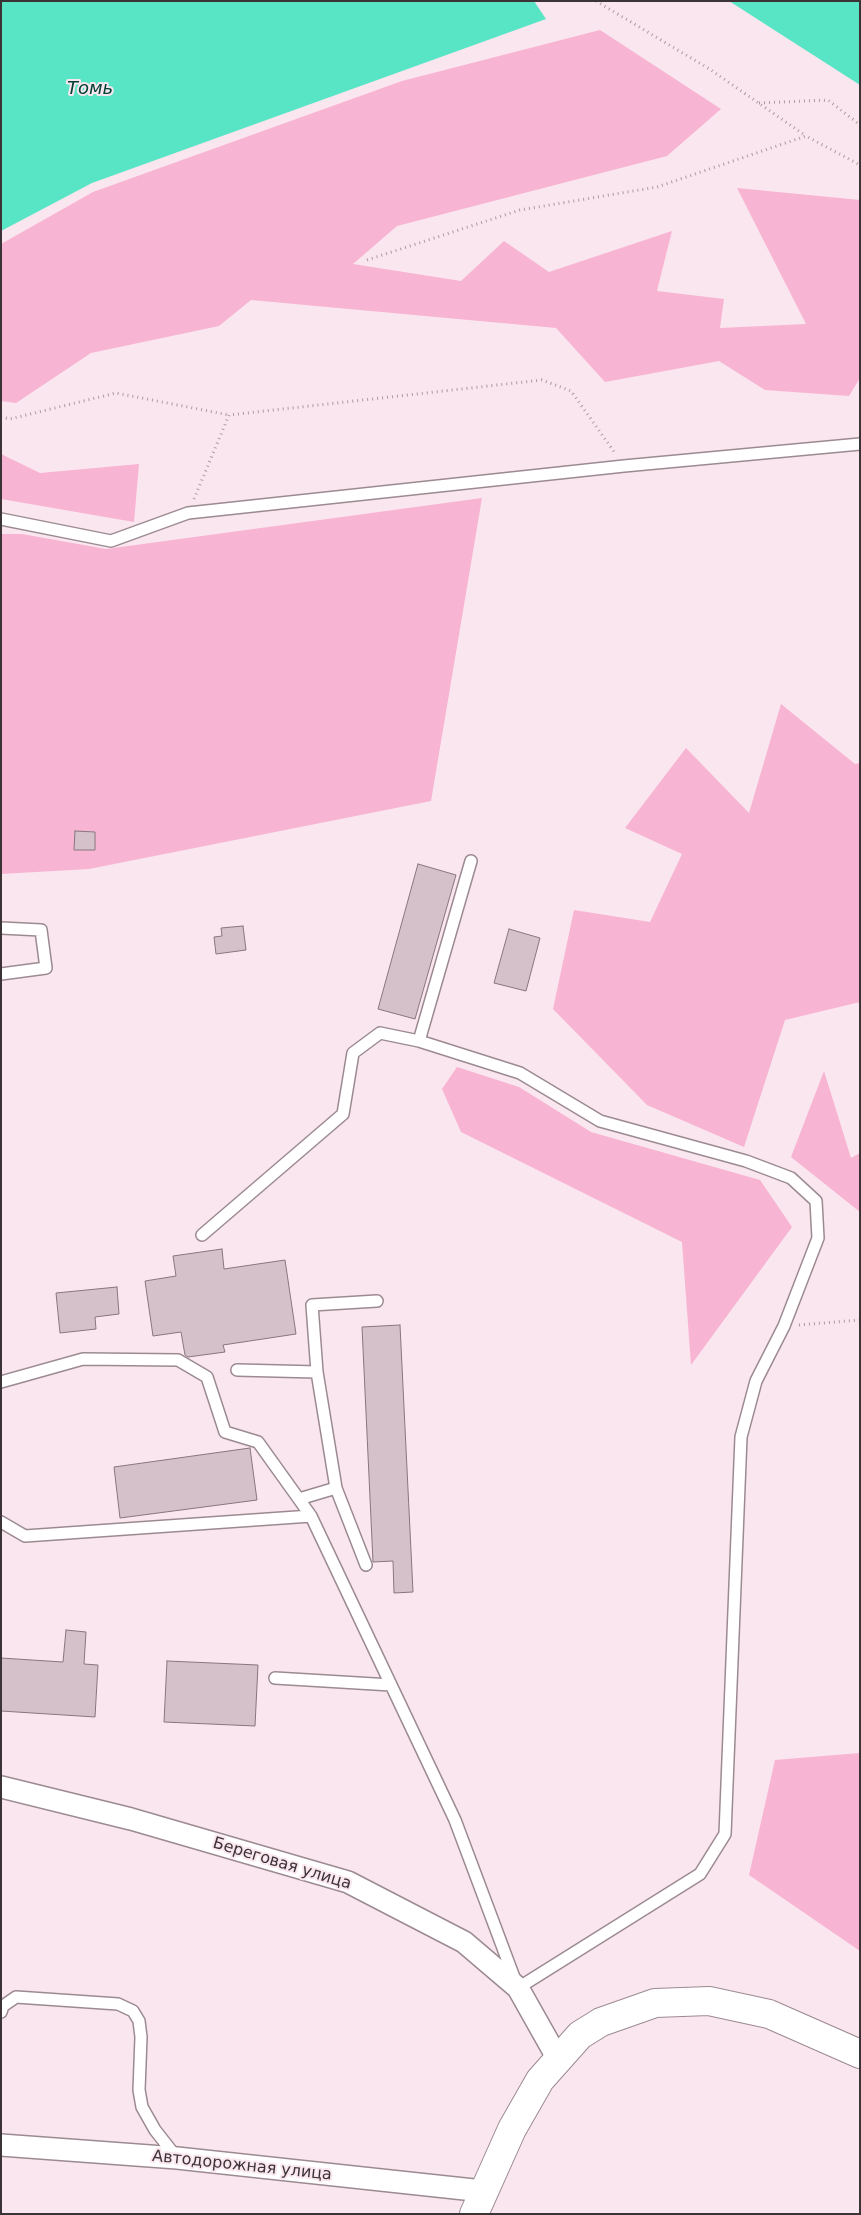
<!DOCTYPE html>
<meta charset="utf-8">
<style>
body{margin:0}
#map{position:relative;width:861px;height:2215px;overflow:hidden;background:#fae6ee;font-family:"DejaVu Sans",sans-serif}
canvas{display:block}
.frame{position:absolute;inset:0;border:2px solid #3b3336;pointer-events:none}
</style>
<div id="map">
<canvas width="861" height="2215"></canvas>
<div class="frame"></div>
</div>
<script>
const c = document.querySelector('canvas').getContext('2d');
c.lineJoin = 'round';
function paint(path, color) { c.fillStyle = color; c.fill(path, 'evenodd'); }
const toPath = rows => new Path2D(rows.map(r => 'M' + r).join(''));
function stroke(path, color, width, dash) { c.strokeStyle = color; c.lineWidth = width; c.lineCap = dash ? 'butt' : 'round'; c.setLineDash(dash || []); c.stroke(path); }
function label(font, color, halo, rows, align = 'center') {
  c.font = font + ' "DejaVu Sans",sans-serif'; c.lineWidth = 4; c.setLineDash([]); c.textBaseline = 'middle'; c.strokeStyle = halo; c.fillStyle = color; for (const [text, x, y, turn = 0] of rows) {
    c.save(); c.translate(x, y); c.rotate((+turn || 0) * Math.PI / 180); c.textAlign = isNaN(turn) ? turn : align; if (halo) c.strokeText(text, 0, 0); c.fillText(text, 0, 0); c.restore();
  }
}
const green = toPath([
 [600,30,721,109,667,156,397,226,353,264,461,281,504,241,549,272,672,231,657,291,724,299,720,328,806,324,737,188,860,200,860,378,849,396,765,390,719,361,605,382,556,328,251,300,219,326,91,353,16,403,1,401,1,244,93,192,402,81],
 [1,454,40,473,139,464,134,522,1,499],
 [482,498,431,801,89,869,1,874,1,534,22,534,106,549],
 [781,704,855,764,860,763,860,1002,785,1020,744,1147,647,1105,553,1009,574,910,650,922,682,854,625,828,686,748,749,813],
 [457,1067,519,1087,591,1132,760,1180,792,1227,691,1365,682,1242,461,1132,442,1089],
 [824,1071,851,1158,860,1153,860,1212,791,1157],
 [860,1753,860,1951,749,1875,775,1760]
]);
const water = toPath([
 [1,1,534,1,546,19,92,183,1,231],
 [729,1,860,1,860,85]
]);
const building = toPath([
 [75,831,95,832,95,850,74,850,75,831],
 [418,864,456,875,415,1019,378,1009,418,864],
 [243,926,246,950,216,954,214,937,222,936,221,928,243,926],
 [509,929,540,938,526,991,494,983,509,929],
 [222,1249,224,1269,285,1260,296,1334,223,1345,225,1352,188,1357,185,1355,181,1332,153,1336,145,1281,176,1276,173,1256,222,1249],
 [117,1287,119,1314,95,1317,96,1329,60,1333,56,1293,117,1287],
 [400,1325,413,1592,394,1593,393,1561,373,1562,362,1327,400,1325],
 [250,1448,257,1500,120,1518,114,1467,250,1448],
 [66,1630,86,1632,84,1664,98,1665,95,1717,1,1711,1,1658,63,1662,66,1630],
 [167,1661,258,1665,255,1726,164,1722,167,1661]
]);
const path = toPath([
 [596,1,711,70,806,136],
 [759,103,828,100,860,125],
 [367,260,520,210,657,187,806,136,860,165],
 [1,417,10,419,116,393,229,415],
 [194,499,229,415,542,380,571,391,615,453],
 [799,1325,860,1320]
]);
const service = toPath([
 [1,519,111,541,188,513,624,466,860,444],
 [1,928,41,930,46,968,1,974],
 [202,1235,343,1114,353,1053,380,1033,419,1041],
 [237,1370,317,1372,336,1488,299,1499],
 [317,1372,312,1305,377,1301],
 [1,1382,83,1359,178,1360,207,1377,225,1432,258,1442,311,1516,455,1820,518,1988,700,1874,725,1834,741,1437,756,1381,784,1326,818,1238,816,1201,791,1178,746,1161,600,1121,520,1073,419,1041,471,861],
 [336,1488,366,1565],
 [1,1522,25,1536,311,1516],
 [275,1678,391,1685],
 [1,2012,3,2006,16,1997,118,2004,133,2011,139,2021,141,2037,139,2090,142,2107,155,2130,177,2158]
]);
const minor = toPath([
 [1,1787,131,1819,348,1882,464,1942,518,1988,558,2059],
 [1,2145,177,2158,483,2191]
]);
const secondary = toPath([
 [474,2214,512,2129,540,2080,580,2035,601,2022,655,2003,709,2001,769,2014,860,2054]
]);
const streetNames = [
 ["Береговая улица",282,1864,17],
 ["Автодорожная улица",242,2166,6]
];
const waterNames = [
 ["Томь",90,89]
];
paint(green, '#f8b4d3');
paint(water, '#57e5c6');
paint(building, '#d5c1ca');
stroke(building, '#88767e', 1);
stroke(service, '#9c8a92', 14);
stroke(minor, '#9c8a92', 24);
stroke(secondary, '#9c8a92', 30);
stroke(path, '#ab9ca2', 3, [1, 4]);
stroke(service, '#fff', 11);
stroke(minor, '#fff', 21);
stroke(secondary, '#fff', 28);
label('16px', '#3b3336', '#fae6ee', streetNames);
label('italic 18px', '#004135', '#fae6ee', waterNames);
</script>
